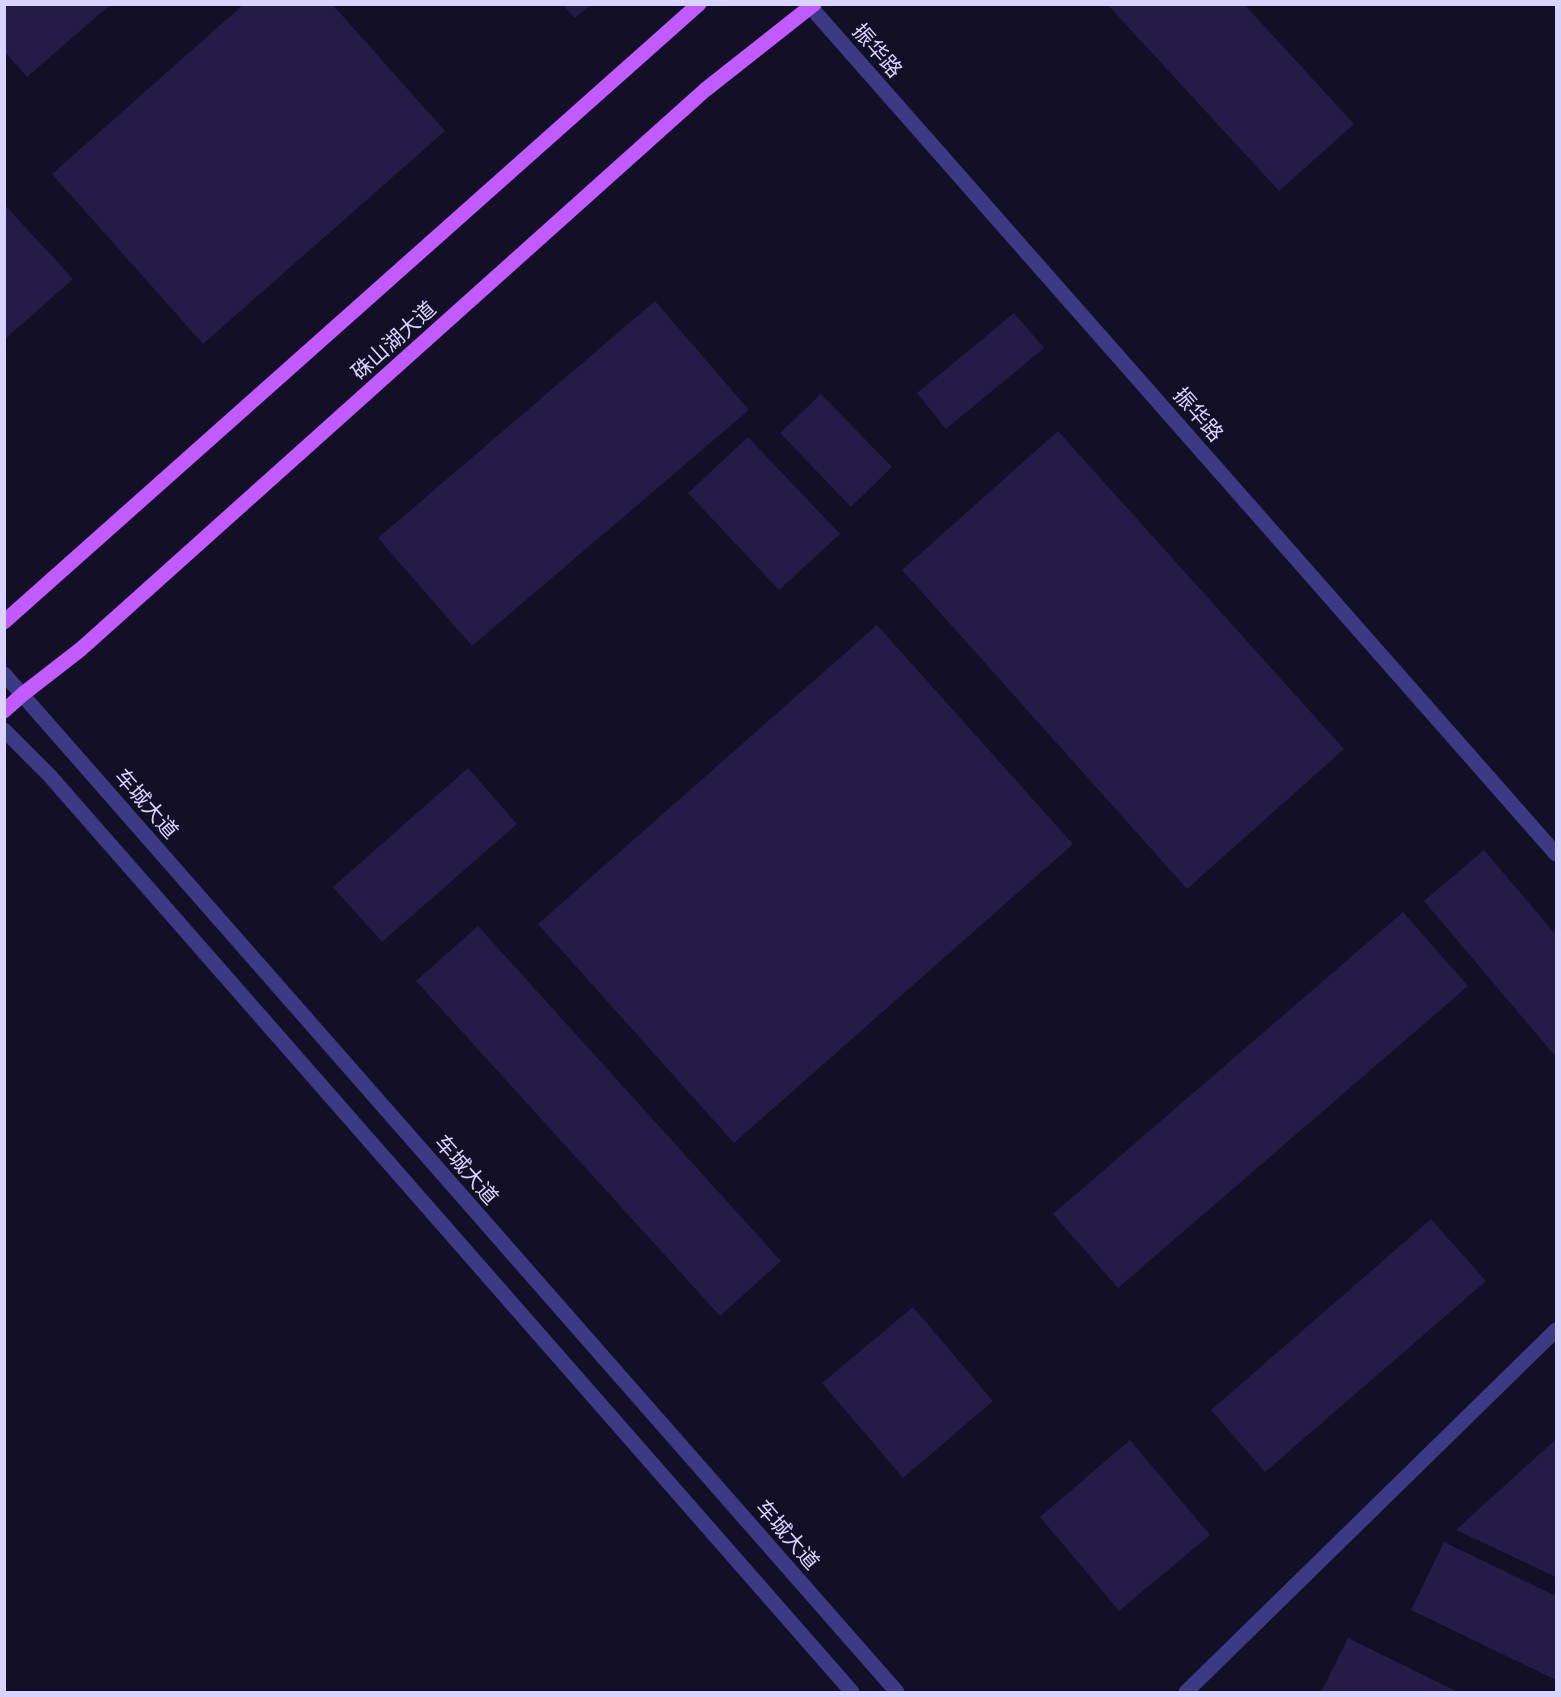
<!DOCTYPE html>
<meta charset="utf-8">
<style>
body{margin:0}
#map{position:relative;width:1561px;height:1697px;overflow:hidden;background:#130f26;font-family:"Golos Text",sans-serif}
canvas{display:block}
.frame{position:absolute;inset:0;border:6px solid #d9d4ff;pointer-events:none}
</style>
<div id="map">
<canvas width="1561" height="1697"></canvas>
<div class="frame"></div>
</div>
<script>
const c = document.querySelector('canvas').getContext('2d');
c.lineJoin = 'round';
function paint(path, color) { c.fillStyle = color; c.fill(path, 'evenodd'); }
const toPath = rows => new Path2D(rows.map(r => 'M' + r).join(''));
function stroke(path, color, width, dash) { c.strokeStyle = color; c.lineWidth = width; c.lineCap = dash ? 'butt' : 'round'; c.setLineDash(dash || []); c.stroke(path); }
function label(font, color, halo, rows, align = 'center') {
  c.font = font + ' "Golos Text","Noto Sans SC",sans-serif'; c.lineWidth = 6; c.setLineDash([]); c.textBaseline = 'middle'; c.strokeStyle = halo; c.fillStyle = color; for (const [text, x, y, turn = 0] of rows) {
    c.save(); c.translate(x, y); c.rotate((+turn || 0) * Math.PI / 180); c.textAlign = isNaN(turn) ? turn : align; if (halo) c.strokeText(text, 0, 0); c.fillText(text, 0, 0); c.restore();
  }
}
const building = toPath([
 [4,4,111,4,27,77,4,51],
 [244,4,332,4,445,131,203,344,52,174],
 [562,4,591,4,575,18],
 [1107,4,1244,4,1354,124,1279,191],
 [4,204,73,279,4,340],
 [655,301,749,410,472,646,378,538],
 [1014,313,1044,348,946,429,917,393],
 [821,394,892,467,851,507,780,433],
 [1058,431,1344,749,1187,889,902,570],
 [748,437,840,534,779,590,688,493],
 [877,625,1073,844,734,1143,538,924],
 [468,768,517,824,382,942,333,887],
 [1484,850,1556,935,1556,1057,1424,901],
 [1403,912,1468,986,1118,1288,1053,1214],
 [478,926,781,1261,720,1316,416,981],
 [1431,1219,1486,1281,1265,1472,1211,1410],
 [913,1307,993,1401,903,1478,822,1383],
 [1556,1439,1556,1577,1456,1530],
 [1130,1440,1210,1535,1119,1611,1040,1517],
 [1444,1542,1556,1596,1556,1680,1411,1610],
 [1348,1638,1458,1692,1321,1692]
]);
const minor = toPath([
 [808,4,1556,854],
 [4,674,897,1692],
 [4,730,50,776,852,1692],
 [1186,1692,1556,1330]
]);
const major = toPath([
 [4,622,699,4],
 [4,711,23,694,81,649,705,90,814,4]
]);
const streetNames = [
 ["振华路",877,51,49],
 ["硃山湖大道",394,341,-42],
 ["振华路",1198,415,49],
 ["车城大道",146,804,49],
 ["车城大道",466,1170,49],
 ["车城大道",787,1535,49]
];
paint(building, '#241b47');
stroke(minor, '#3d3a85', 15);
stroke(major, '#c25bff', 15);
label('21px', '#d9d4ff', '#130f26', streetNames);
</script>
